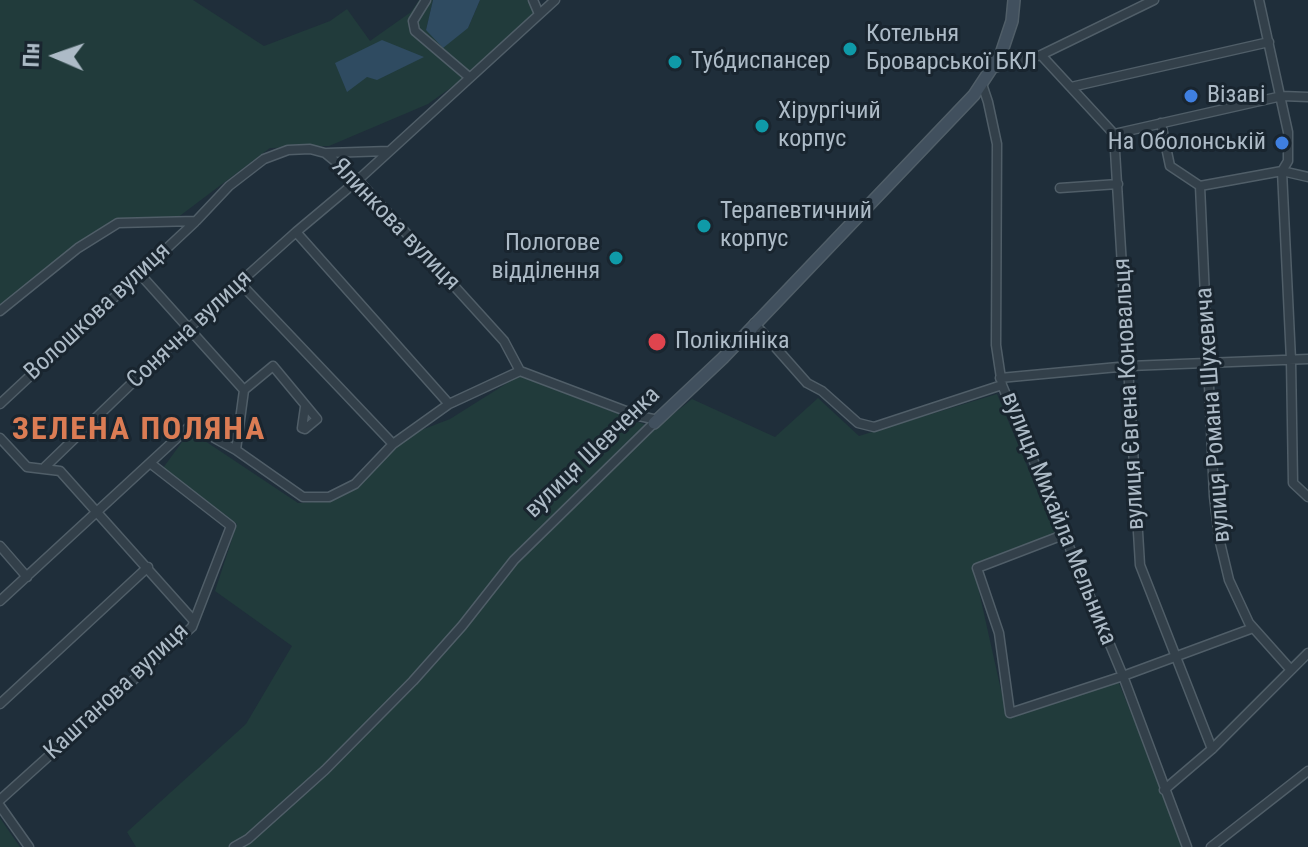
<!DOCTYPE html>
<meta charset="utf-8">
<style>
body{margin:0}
#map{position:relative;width:1308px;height:847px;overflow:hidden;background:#1f2e3a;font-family:"Roboto Condensed",sans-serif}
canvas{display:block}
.north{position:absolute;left:16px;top:16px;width:80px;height:80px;-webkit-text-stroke:6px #19252f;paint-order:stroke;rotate:272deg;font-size:22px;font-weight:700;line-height:32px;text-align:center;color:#adbbc7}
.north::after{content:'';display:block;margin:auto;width:28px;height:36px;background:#adbbc7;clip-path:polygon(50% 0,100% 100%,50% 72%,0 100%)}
</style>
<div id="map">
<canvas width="1308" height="847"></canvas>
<div class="north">Пн</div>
</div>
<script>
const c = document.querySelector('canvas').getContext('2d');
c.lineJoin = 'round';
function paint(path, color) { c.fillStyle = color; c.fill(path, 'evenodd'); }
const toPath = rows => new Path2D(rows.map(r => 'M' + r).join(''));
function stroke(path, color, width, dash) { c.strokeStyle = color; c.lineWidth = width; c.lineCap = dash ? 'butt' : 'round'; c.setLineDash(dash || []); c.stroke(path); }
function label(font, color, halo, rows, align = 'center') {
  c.font = font + ' "Roboto Condensed",sans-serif'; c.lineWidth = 6; c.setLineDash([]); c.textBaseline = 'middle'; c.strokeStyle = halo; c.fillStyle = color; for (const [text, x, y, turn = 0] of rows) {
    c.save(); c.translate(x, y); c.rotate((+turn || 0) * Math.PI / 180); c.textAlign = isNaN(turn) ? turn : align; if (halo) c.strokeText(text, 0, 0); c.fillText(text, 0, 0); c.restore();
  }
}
const green = toPath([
 [0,0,193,0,264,46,330,21,347,9,370,41,411,12,419,0,433,0,426,30,468,28,480,0,539,0,539,14,495,56,428,104,329,146,270,148,177,218,122,218,94,233,0,305],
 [520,375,646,425,651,432,692,399,775,437,818,398,859,436,997,394,1056,535,974,569,1007,717,1118,681,1186,847,136,847,127,832,246,724,292,646,215,591,237,524,163,468,190,431,298,503,330,501,355,487,411,434,450,419],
 [0,818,20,847,0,847]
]);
const water = toPath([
 [433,0,480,0,468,28,443,48,426,30],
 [382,40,424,57,377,80,367,77,347,92,335,63]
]);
const street = toPath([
 [426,0,413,21,415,31,469,77],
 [533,0,539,14],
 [1259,0,1288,132,1288,161,1282,171,1291,360,1293,483,1308,497],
 [1041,55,1114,134,1140,565,1212,749],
 [994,68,1041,55,1154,0],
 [982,84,988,102,997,144,996,345,1002,385,1123,676,1187,847],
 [1071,87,1269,42],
 [1161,123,1170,166,1200,186,1282,171,1308,177],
 [1114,134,1282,96,1308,97],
 [327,153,389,151],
 [1200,186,1214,496,1219,538,1229,580,1249,623,1291,670],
 [1060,188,1118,184],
 [296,232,449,404],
 [139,273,244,390,236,450],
 [240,283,393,444],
 [0,311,78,248,118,223,196,221,229,186,264,159,288,150,310,149,325,153,358,180,504,341,520,371],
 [754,323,807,383,822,391,858,423,874,427,1002,385],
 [520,371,639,416,658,420],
 [1000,378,1129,366,1308,359],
 [244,390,273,366,317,419,305,429,302,428,305,407],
 [0,404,195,222],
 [0,438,27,467,60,471,194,621],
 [45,467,189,328,296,232,358,180,555,0],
 [1063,535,977,568,999,633,1010,713,1123,676,1253,628],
 [0,546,27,577],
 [0,601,191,425,236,450,303,497,329,497,355,484,393,444,449,404,520,371],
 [0,704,148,567],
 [1164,790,1212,749,1308,653],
 [0,800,192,627,231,526,150,463],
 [0,806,29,847],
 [234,847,248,839,325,770,413,681,462,626,514,560,654,423],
 [1211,847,1308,771]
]);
const secondary = toPath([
 [654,423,723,358,974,95,1001,54,1012,21,1014,0]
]);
const markers = [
 [850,49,8,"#0f9aa8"],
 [675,62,8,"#0f9aa8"],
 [1191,96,8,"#3f7fe0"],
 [762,126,8,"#0f9aa8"],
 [1282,143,8,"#3f7fe0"],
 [704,226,8,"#0f9aa8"],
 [616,258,8,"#0f9aa8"],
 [657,342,10,"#e0444e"]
];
const poiNames = [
 ["Котельня",866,35],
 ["Броварської БКЛ",866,63],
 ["Тубдиспансер",691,62],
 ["Візаві",1207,96],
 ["Хірургічий",778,112],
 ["корпус",778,140],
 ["На Оболонській",1266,143,"right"],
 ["Терапевтичний",720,212],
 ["корпус",720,240],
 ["Пологове",600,244,"right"],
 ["відділення",600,272,"right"],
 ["Поліклініка",675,342]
];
const streetNames = [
 ["Ялинкова вулиця",395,225,46],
 ["Волошкова вулиця",98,312,-43],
 ["Сонячна вулиця",190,330,-43],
 ["вулиця Євгена Коновальця",1130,394,-93],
 ["вулиця Романа Шухевича",1214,415,-94],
 ["вулиця Шевченка",593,453,-44],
 ["вулиця Михайла Мельника",1058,519,68],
 ["Каштанова вулиця",117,692,-43]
];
const districtNames = [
 ["ЗЕЛЕНА ПОЛЯНА",139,431]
];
paint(green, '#213b3b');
paint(water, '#2f4b61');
stroke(street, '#505e68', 11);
stroke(secondary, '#505e68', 14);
stroke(street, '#33404a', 8);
stroke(secondary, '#41505e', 11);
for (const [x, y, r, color] of markers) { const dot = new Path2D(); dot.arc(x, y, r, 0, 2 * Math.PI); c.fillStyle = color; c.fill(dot); stroke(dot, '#19252f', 3); }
label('24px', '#adbbc7', '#19252f', poiNames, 'left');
label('24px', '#adbbc7', '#19252f', streetNames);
c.letterSpacing = '2px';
label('bold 32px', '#db7c54', '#19252f', districtNames);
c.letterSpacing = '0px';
</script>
